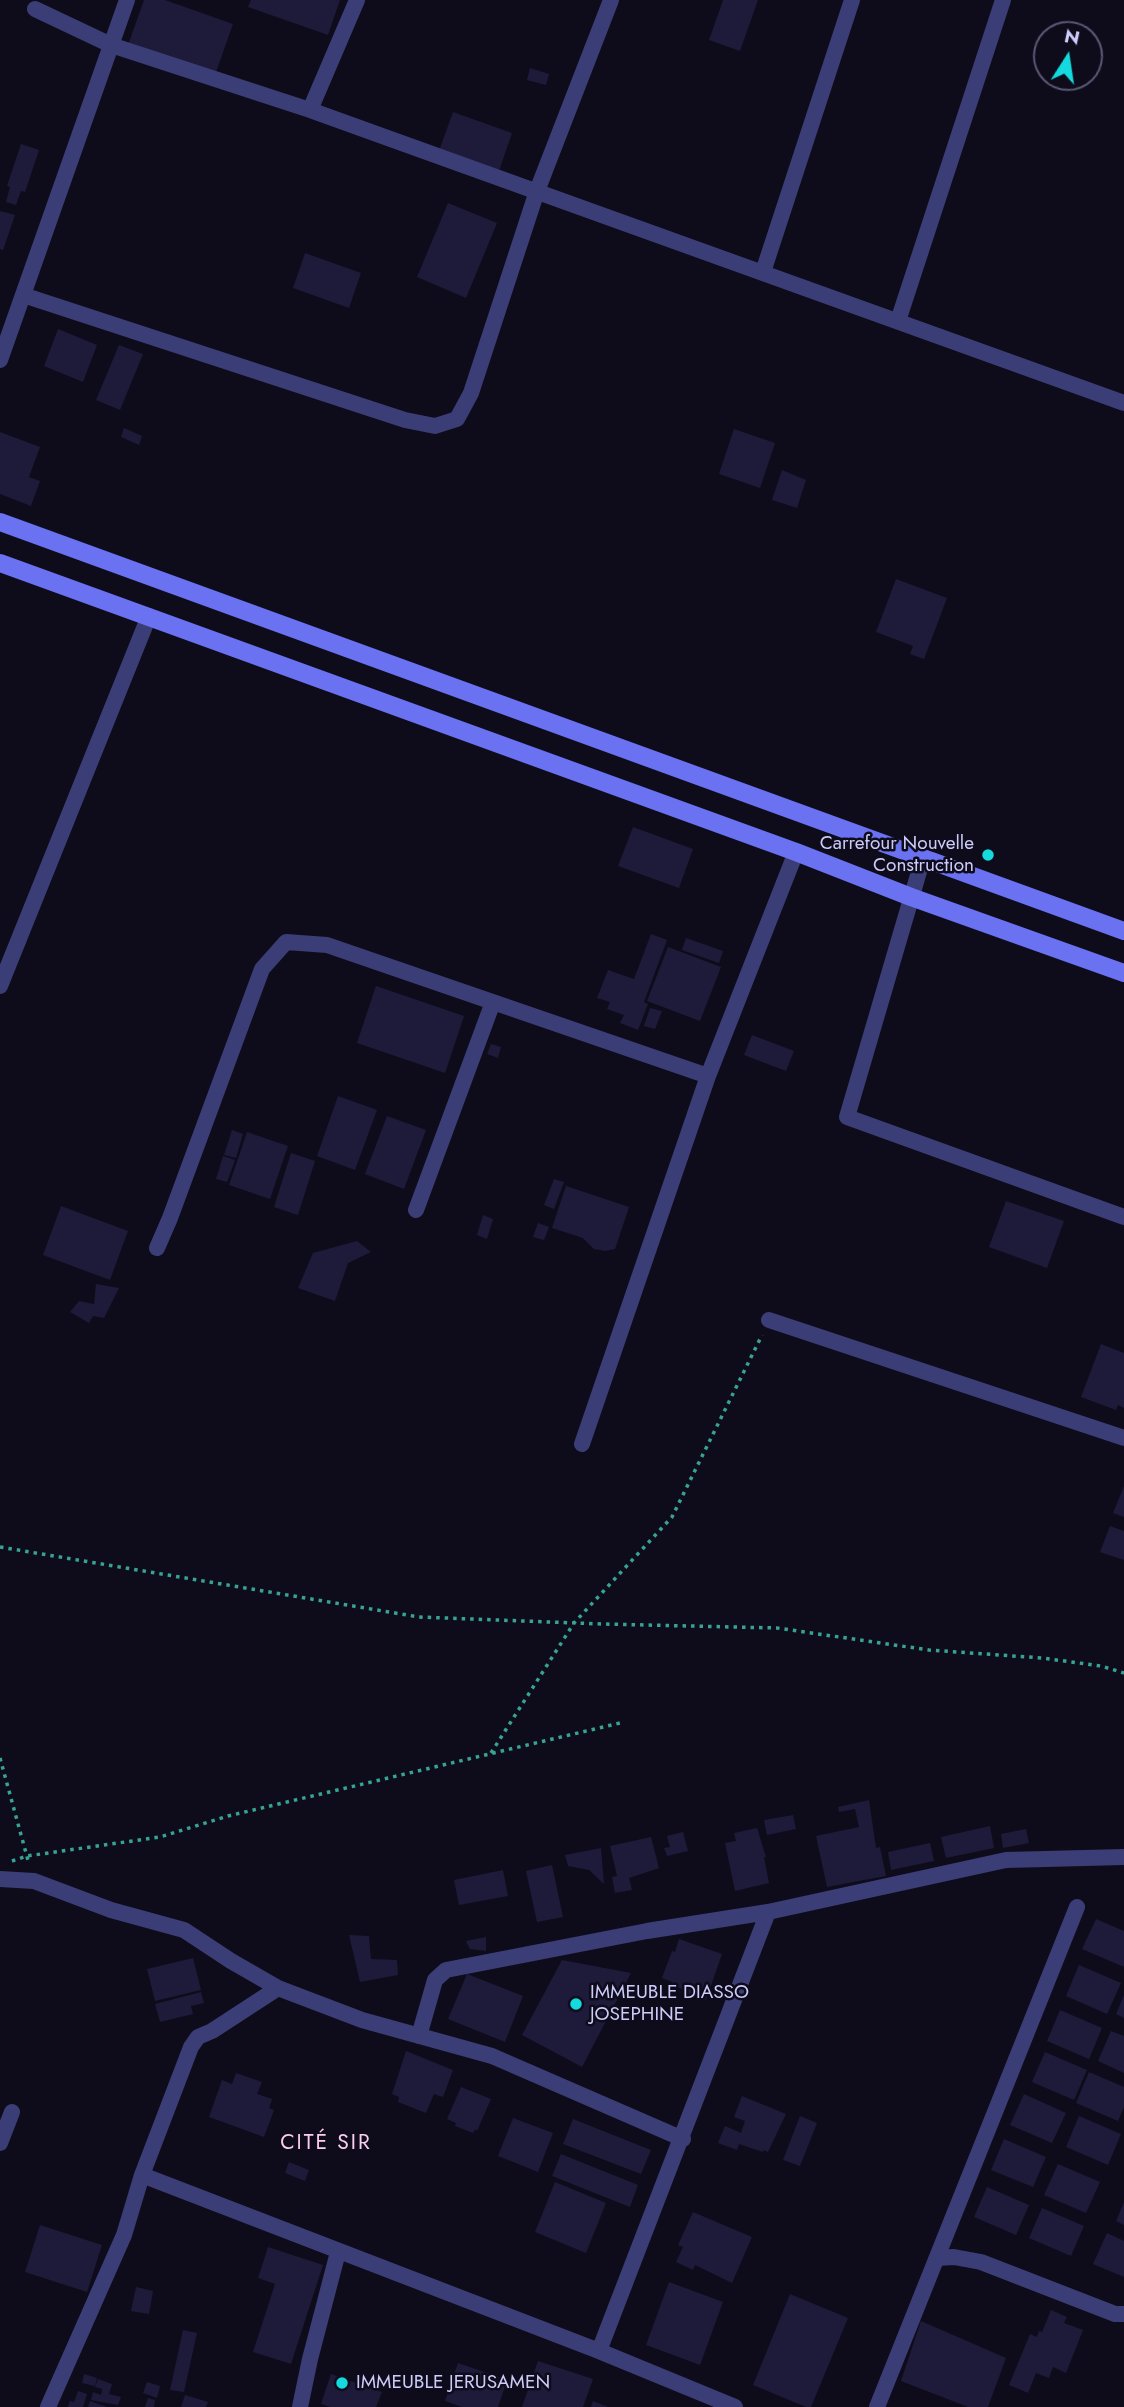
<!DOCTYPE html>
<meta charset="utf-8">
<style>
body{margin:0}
#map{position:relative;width:1124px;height:2407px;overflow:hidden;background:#0e0c1b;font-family:Jost,sans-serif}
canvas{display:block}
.north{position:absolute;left:1033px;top:21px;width:70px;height:70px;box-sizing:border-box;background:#0e0c1b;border:2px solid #5a5874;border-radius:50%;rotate:12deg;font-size:19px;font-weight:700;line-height:28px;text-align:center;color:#cccbfa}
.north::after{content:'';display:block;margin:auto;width:24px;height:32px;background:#14dade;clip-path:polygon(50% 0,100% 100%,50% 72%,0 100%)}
</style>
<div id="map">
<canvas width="1124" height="2407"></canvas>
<div class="north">N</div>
</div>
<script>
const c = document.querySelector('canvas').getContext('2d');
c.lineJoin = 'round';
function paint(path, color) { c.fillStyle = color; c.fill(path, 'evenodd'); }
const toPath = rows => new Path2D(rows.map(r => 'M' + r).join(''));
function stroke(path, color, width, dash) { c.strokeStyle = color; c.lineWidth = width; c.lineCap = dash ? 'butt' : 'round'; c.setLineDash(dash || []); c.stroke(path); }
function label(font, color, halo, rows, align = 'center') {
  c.font = font + ' Jost,sans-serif'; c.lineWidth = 5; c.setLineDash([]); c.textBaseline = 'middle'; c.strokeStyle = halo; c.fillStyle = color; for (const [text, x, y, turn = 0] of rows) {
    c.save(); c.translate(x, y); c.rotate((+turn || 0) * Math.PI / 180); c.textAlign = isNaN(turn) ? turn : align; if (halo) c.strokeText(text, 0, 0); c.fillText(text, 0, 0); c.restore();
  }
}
const building = toPath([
 [144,0,165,0,233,24,215,75,128,45],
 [251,0,340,0,328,35,248,7],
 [723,0,758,0,740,51,709,40],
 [530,68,549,74,546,85,527,80],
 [453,112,512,133,499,171,439,151],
 [21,144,39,150,25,192,21,191,16,205,6,202,10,187,7,186],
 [448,203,497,223,466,298,417,277],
 [0,211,15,215,3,250,0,249],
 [305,253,361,273,349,308,293,288],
 [58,329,97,345,83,382,44,366],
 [119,345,143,354,120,410,96,400],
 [124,428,142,436,139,445,121,437],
 [734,429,775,443,760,488,719,474],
 [0,432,40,447,29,477,40,481,31,506,0,494],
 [782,470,806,480,797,508,772,500],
 [896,579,947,598,924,659,910,654,913,646,876,632],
 [633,827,693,849,679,888,618,866],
 [651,934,667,940,644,1002,648,1004,638,1030,620,1023,624,1015,607,1009,610,1002,597,998,608,970,634,979],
 [686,938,723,951,719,963,682,950],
 [668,947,721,967,700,1021,647,1001],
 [376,986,464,1016,445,1073,357,1043],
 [650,1008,662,1011,655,1029,644,1026],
 [752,1035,794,1051,786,1071,744,1055],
 [491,1044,501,1047,498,1058,487,1054],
 [338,1096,377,1110,355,1170,317,1156],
 [387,1116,426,1130,404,1189,365,1174],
 [232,1130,243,1134,236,1158,224,1155],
 [247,1132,288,1146,270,1199,229,1185],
 [291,1153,315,1161,298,1215,274,1207],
 [223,1156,235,1160,227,1182,216,1179],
 [554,1179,564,1182,554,1209,544,1205],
 [566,1186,629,1207,615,1249,605,1251,594,1249,583,1238,552,1228],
 [1006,1201,1064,1221,1047,1268,989,1247],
 [61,1206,128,1231,110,1280,43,1255],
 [483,1215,493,1219,487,1239,477,1235],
 [538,1223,549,1227,544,1240,533,1237],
 [357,1241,371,1252,348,1263,335,1301,298,1288,313,1253],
 [96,1284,119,1288,104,1318,93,1316,89,1323,70,1312,79,1301,94,1304],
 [1101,1344,1124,1353,1124,1408,1118,1405,1116,1410,1081,1397],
 [1124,1486,1124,1517,1113,1513],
 [1110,1526,1124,1531,1124,1560,1100,1552],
 [869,1800,876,1848,880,1847,886,1876,827,1887,816,1836,859,1827,855,1809,839,1812,838,1807],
 [793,1815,796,1829,767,1835,764,1820],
 [990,1826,994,1848,946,1858,941,1837],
 [757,1828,766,1857,764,1857,769,1883,735,1891,725,1843,736,1841,734,1833],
 [1026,1829,1029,1843,1003,1848,1001,1834],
 [683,1832,688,1851,667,1856,664,1848,670,1847,667,1836],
 [651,1837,659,1868,629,1878,632,1890,615,1893,612,1877,617,1876,610,1846],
 [930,1843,934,1861,891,1870,888,1852],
 [601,1848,604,1884,589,1870,568,1866,565,1855],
 [552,1865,563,1917,537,1922,526,1871],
 [503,1870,508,1896,459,1905,454,1880],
 [1096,1919,1124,1931,1124,1967,1082,1949],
 [349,1935,369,1936,371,1959,397,1960,398,1975,360,1982],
 [486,1937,486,1951,470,1949,466,1941],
 [679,1939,722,1954,706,2000,682,1991,682,1989,671,1985,672,1982,662,1978,672,1951,675,1952],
 [193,1958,201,1990,155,2001,147,1969],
 [562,1960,631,1973,582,2067,522,2035],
 [1079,1965,1121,1983,1107,2014,1066,1996],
 [467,1974,523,1996,505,2042,448,2019],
 [201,1992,204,2003,191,2006,193,2014,160,2022,155,2004],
 [1124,1995,1124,2018,1116,2014],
 [1060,2010,1102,2028,1089,2059,1047,2041],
 [1111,2031,1124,2036,1124,2073,1098,2061],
 [406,2051,453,2070,443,2097,434,2094,426,2113,398,2102,399,2097,392,2094],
 [1045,2052,1087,2070,1074,2100,1032,2082],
 [1089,2072,1124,2087,1124,2107,1118,2121,1076,2103],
 [236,2073,262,2082,257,2094,272,2099,269,2108,274,2110,264,2137,209,2117,222,2080,232,2084],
 [461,2087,491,2099,477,2131,475,2129,473,2133,455,2126,456,2123,447,2119],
 [1024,2094,1066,2113,1052,2143,1010,2125],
 [742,2096,786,2114,768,2152,764,2150,763,2152,739,2144,737,2150,718,2143,725,2126,741,2133,745,2121,734,2117],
 [800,2116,817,2123,800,2166,783,2160],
 [1079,2116,1121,2134,1108,2165,1066,2147],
 [513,2118,553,2133,538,2172,498,2156],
 [573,2119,651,2150,641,2174,563,2144],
 [1004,2139,1046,2157,1033,2187,991,2170],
 [561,2154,638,2185,630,2207,552,2176],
 [289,2162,309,2170,305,2181,285,2173],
 [1058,2164,1100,2182,1086,2213,1044,2195],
 [555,2182,606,2203,586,2253,535,2232],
 [987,2187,1029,2205,1016,2235,974,2217],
 [1124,2202,1124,2225,1116,2221],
 [1042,2208,1084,2226,1071,2256,1029,2238],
 [693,2212,752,2237,732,2283,695,2265,693,2270,676,2262,683,2247,678,2245],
 [40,2225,102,2245,87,2292,25,2272],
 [1107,2233,1124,2241,1124,2277,1093,2264],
 [268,2247,323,2265,291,2364,253,2352,275,2284,258,2278],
 [669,2282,723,2302,700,2365,646,2345],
 [136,2287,153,2291,149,2314,131,2311],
 [790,2294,848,2318,811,2407,806,2407,753,2385],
 [1051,2310,1067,2317,1064,2323,1083,2330,1066,2373,1053,2367,1049,2378,1036,2373,1028,2393,1009,2385,1030,2334,1037,2337,1039,2331,1042,2332],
 [921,2321,1006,2358,988,2407,968,2407,901,2381],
 [183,2330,197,2333,184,2392,170,2390],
 [538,2361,593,2379,583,2407,522,2407],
 [458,2363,507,2380,498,2407,462,2407,445,2401],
 [84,2374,97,2378,95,2386,82,2383],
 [331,2374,382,2392,376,2407,330,2407,321,2404],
 [98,2379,112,2384,109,2394,121,2397,118,2405,91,2400,93,2392,101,2395,102,2389,95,2387],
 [147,2382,160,2386,157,2398,143,2393],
 [78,2391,87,2394,83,2407,68,2407,70,2401,74,2402],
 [185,2395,208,2402,206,2407,181,2407],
 [148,2398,155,2400,154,2407,145,2407],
 [90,2401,107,2407,88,2407],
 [593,2401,608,2407,591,2407]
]);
const path = toPath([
 [0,1547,419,1617,602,1624,777,1628,929,1650,1042,1658,1101,1666,1124,1673],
 [491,1753,574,1623,672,1517,762,1335],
 [0,1758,29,1864],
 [12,1861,27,1856,160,1837,228,1816,620,1723]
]);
const street = toPath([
 [35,9,111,45,310,110,1124,403],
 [310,110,357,0],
 [763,272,852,0],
 [23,295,405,420,435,426,457,419,471,393,537,191,611,0],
 [898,321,1003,0],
 [0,360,127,0],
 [923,858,847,1117,1124,1217],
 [0,986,149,616],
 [416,1210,493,1002],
 [157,1248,170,1218,262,969,286,942,327,945,708,1076],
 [769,1320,1124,1438],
 [582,1444,708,1076,796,852],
 [0,1879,34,1881,111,1910,184,1930,231,1961,278,1988,362,2020,492,2056,683,2139],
 [419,2036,435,1980,446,1970,647,1931,768,1912,1006,1860,1124,1857],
 [0,2143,12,2112],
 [142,2175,599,2351,735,2407],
 [937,2258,954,2257,981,2262,1115,2314,1124,2314],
 [599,2351,768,1912],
 [48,2407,124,2235,142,2175,191,2047,198,2037,212,2031,278,1988],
 [300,2407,310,2359,338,2252],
 [877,2407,1077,1907]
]);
const secondary = toPath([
 [0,522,1124,931],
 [0,563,796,852,911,897,1124,973]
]);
const markers = [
 [988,855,7,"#14dade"],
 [576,2004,7,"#14dade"],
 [342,2383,7,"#14dade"]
];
const poiNames = [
 ["Carrefour Nouvelle",974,844,"right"],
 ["Construction",974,866,"right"],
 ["IMMEUBLE DIASSO",590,1993],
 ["JOSEPHINE",590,2015],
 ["IMMEUBLE JERUSAMEN",356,2383]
];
const neighbourhoodNames = [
 ["CITÉ SIR",326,2144]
];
paint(building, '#1e1a3a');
stroke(path, '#37a393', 3.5, [3.5, 5]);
stroke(street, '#3b3e76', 16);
stroke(secondary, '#6a72f2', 18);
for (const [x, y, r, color] of markers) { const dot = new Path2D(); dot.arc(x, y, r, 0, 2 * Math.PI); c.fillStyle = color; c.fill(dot); stroke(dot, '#0e0c1b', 2.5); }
label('19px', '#cccbfa', '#0e0c1b', poiNames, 'left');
c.letterSpacing = '2px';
label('21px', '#fbcdee', '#0e0c1b', neighbourhoodNames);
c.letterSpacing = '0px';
</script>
